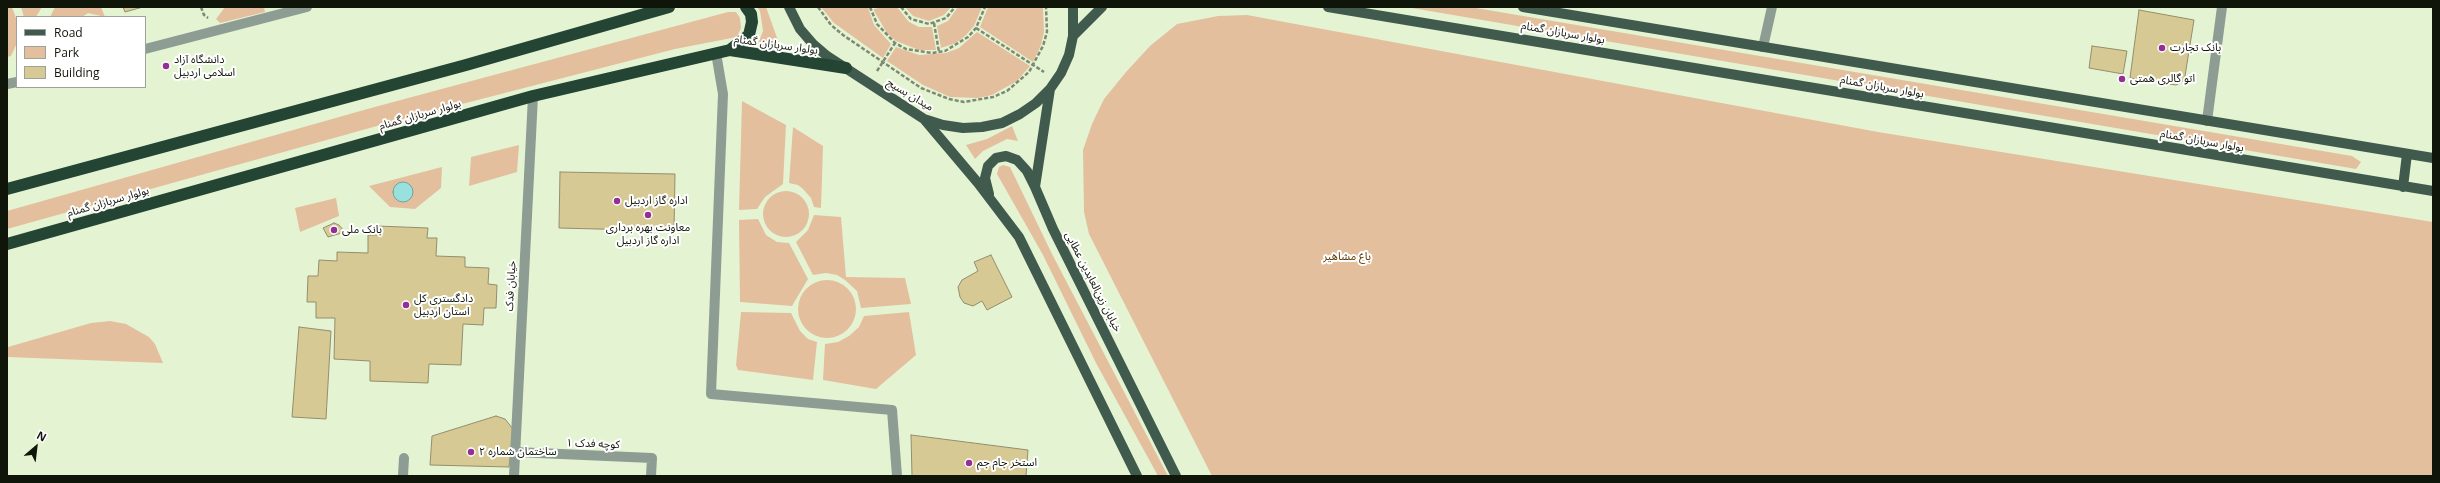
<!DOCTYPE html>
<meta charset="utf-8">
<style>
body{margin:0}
#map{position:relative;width:2440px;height:483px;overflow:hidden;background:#e4f4d3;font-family:"Open Sans",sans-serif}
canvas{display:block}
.frame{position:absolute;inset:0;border:8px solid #101509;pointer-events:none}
.legend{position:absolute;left:16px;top:16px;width:130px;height:72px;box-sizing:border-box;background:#fff;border:1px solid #9fa19d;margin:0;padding:5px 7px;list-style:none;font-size:12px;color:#101509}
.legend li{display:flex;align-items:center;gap:8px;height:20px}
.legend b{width:20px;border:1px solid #9fa19d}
.north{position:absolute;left:16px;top:427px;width:40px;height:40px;-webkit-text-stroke:3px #fff;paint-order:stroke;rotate:28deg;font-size:11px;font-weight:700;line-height:16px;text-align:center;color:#101509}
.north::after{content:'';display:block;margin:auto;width:14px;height:18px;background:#101509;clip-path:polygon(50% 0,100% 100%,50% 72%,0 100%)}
</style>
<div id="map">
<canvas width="2440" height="483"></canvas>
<div class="frame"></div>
<ul class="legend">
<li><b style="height:5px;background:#405b4d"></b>Road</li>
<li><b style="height:11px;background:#e4bf9e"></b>Park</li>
<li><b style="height:11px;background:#d6c993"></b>Building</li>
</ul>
<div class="north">N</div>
</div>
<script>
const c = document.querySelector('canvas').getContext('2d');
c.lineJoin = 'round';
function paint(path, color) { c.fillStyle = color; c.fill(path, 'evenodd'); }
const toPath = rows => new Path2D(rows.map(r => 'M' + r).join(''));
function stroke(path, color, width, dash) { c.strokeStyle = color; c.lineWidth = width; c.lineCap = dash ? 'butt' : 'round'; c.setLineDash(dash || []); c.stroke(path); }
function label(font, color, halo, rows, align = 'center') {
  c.font = font + ' "Open Sans","Noto Sans Arabic",sans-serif'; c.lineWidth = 4; c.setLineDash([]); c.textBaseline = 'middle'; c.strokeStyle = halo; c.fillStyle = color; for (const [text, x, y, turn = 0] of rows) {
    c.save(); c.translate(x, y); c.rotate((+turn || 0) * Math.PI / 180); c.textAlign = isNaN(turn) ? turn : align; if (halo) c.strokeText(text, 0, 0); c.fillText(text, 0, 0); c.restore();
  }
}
const green = toPath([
 [7,7,12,7,17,21,17,43,11,56,7,57],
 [21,7,42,7,36,17,24,17],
 [55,7,101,7,105,17,88,13,82,17,50,17],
 [225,7,264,7,265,12,220,23,216,19],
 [757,7,766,7,780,46,757,46,763,31,760,11],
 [821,7,868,7,874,25,891,44,883,58,834,23],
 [882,7,897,7,909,22,919,27,932,27,936,50,919,50,896,41,887,33,874,11,874,9],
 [905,7,951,7,944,15,929,21,913,16],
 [958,7,982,7,974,26,966,35,956,43,941,48,937,26,948,21],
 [988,7,1043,7,1044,32,1041,45,1033,62,980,27],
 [1406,7,1470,7,2352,156,2361,162,2356,169],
 [728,12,736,12,740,18,741,28,737,37,675,49,377,126,7,229,7,211,371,108],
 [1247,15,1878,132,2433,222,2433,476,1212,476,1089,234,1084,212,1083,150,1092,124,1104,99,1126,72,1150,46,1177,24,1218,16],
 [977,32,1030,66,1017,81,992,95,978,98,950,97,923,85,887,61,896,47,919,55,946,53,959,48],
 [742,101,786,125,783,184,765,197,757,209,739,210],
 [1012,126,1018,141,1007,139,983,151,975,159,966,145,987,139],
 [793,127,823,146,821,208,814,207,811,198,803,189,798,185,789,183],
 [519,145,517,172,469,186,471,157],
 [1003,165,1010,167,1052,254,1168,476,1158,476,1096,363,1043,255,997,174,999,167],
 [442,167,441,188,415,209,390,207,369,186],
 '763 214a23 23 0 1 1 46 0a23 23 0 1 1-46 0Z',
 [336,198,339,216,300,232,295,208],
 [814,215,841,217,846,277,905,278,911,304,861,308,857,291,845,280,837,275,826,273,813,275,796,242,808,230],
 [758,219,766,235,777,242,789,243,808,279,792,306,740,302,739,220],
 '798 309a29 29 0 1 1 58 0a29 29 0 1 1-58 0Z',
 [741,312,791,313,800,331,808,339,817,342,813,380,738,370,736,365],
 [909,312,916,355,876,389,823,380,825,344,838,342,849,336,859,327,864,316],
 [110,321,126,324,149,337,155,344,163,363,7,357,8,347,91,323]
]);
const water = toPath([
 '393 192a10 10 0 1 1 20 0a10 10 0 1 1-20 0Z'
]);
const building = toPath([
 [123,7,143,7,125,12,123,7],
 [2139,10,2194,20,2185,76,2182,82,2176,85,2130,78,2139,10],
 [2092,46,2127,51,2123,74,2089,68,2092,46],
 [560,172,675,174,674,231,559,228,560,172],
 [334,223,339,225,345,232,328,237,323,228,334,223],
 [377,226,428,228,427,238,437,238,436,256,465,257,465,267,489,268,488,284,497,285,496,308,484,308,483,325,463,324,461,365,429,364,428,383,370,381,370,361,334,359,335,318,316,318,316,302,307,302,308,276,318,276,319,260,337,261,337,252,368,253,368,235,377,235,377,226],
 [991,255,1012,297,987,310,982,301,973,306,964,303,960,297,958,287,962,280,978,271,974,262,991,255],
 [299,327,331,331,326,419,292,417,299,327],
 [496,416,505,419,513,429,509,467,430,465,432,436,496,416],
 [911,435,1028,450,1026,476,912,476,911,435]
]);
const path = toPath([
 [201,7,204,15,208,18],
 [818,7,831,25,843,35,921,88,949,99,964,102,993,97,1007,91,1029,72,1043,46,1047,32,1046,7],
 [870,7,877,24,895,43,906,49,932,53,945,51,968,37,976,28,985,7],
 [901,7,911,19,929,24,946,18,955,7],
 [934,23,939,52],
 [976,28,1044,72],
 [877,71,895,43]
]);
const minor = toPath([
 [1763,47,1772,7],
 [145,49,307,7],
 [716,53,723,94,711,394,892,410,897,476],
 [7,84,17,82],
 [2207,121,2222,7],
 [515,452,652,458,651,476],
 [403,476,404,458],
 [514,476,533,96]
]);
const major = toPath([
 [789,7,800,29,813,44,827,56,924,119,943,125,963,128,982,127,1002,123,1020,114,1036,103,1050,89,1061,73,1069,55,1073,36,1073,7],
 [1328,7,2433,191],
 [1523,7,2433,158],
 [1073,36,1102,7],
 [1050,89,1035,187,1053,229,1176,476],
 [924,119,978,183,1019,237,1137,476],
 [2403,187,2407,154],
 [989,194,985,178,988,166,996,158,1006,156,1017,160,1027,171,1035,187]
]);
const highway = toPath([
 [730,50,749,35,752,22,751,14,746,7],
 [7,189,466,65,669,7],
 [7,244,533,96,730,50,846,68]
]);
const markers = [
 [2162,48,4,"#932f95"],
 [166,66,4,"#932f95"],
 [2122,79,4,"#932f95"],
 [617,201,4,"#932f95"],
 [648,215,4,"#932f95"],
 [334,230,4,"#932f95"],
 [406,305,4,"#932f95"],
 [471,452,4,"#932f95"],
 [969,463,4,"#932f95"]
];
const streetNames = [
 ["بولوار سربازان گمنام",1563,33,10],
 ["بولوار سربازان گمنام",776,45,8],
 ["بولوار سربازان گمنام",1882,87,10],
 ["میدان بسیج",910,95,31],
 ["بولوار سربازان گمنام",420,115,-16],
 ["بولوار سربازان گمنام",2202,141,10],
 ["بولوار سربازان گمنام",108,202,-16],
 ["خیابان زین‌العابدین عطایی",1093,282,63],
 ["خیابان فدک",511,286,-87],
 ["کوچه فدک ۱",593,444,2]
];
const poiNames = [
 ["بانک تجارت",2170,48],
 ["دانشگاه آزاد",174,60],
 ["اسلامی اردبیل",174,73],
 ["اتو گالری همتی",2130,79],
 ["اداره گاز اردبیل",625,201],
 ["معاونت بهره برداری",648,228,"center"],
 ["اداره گاز اردبیل",648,241,"center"],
 ["بانک ملی",342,230],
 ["دادگستری کل",414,299],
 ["استان اردبیل",414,312],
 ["ساختمان شماره ۲",479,452],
 ["استخر جام جم",977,463]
];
const parkNames = [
 ["باغ مشاهیر",1347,257]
];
paint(green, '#e4bf9e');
paint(water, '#99e1df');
stroke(water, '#70a49f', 1);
paint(building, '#d6c993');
stroke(building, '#948d6c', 1);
stroke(path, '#7e8972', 2.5, [4, 2]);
stroke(minor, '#8e9d94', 10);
stroke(major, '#405b4d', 10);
stroke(highway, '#244434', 12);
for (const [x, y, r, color] of markers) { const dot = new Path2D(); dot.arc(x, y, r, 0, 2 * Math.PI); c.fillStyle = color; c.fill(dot); stroke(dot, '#fff', 1.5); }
label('11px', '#101509', '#fff', streetNames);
label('11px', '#101509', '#fff', poiNames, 'left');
label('11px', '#5e3605', '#fff', parkNames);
</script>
